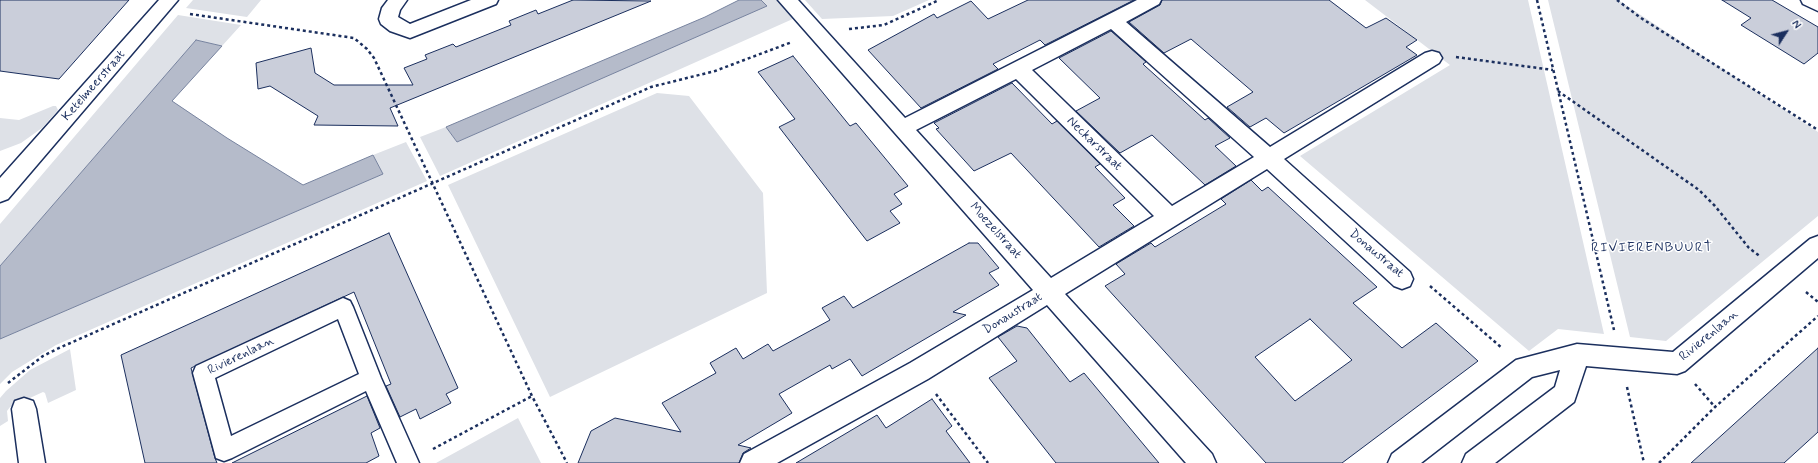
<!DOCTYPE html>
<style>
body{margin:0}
#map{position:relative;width:1818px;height:463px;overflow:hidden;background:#fff;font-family:Mynerve,sans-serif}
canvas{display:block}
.north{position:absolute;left:1766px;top:12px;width:40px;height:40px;-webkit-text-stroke:3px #fff;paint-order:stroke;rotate:54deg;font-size:11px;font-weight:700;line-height:16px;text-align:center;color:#1b2f5e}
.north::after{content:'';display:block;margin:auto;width:14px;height:18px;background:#1b2f5e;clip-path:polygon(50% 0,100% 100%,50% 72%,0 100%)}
</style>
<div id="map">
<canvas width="1818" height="463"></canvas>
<div class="north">N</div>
</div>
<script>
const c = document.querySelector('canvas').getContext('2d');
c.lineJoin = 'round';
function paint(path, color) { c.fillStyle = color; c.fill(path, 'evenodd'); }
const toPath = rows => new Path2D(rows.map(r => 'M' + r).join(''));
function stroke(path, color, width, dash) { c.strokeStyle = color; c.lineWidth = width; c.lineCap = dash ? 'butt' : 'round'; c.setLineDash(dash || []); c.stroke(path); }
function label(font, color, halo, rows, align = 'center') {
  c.font = font + ' Mynerve,sans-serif'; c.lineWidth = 3; c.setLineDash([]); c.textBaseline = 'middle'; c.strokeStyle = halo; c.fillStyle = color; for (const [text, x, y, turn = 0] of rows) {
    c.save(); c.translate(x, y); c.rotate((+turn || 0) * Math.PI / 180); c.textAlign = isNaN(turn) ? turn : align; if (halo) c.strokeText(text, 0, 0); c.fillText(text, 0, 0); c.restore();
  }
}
const green = toPath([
 [193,0,261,0,247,17,186,8],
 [761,0,777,0,795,18,440,176,420,137,446,127,457,142,766,6],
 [805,0,929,0,893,16,822,19],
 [1365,0,1528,0,1604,334,1558,329,1529,351,1300,156,1450,65],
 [1548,0,1618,0,1818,132,1818,216,1666,341,1630,337],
 [178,15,241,25,222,46,196,40,0,266,0,224],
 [657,93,689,96,763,193,767,293,550,397,448,185],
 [53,106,56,106,58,110,42,128,21,143,0,151,0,118,19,120],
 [406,142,427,181,56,345,12,372,0,384,0,339,383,174,373,155],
 [70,349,76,390,48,403,45,393,43,392,10,407,7,411,8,421,0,426,0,398,6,391,30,370],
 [518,418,541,463,436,463]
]);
const water = toPath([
 [739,0,761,0,767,6,457,142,446,127,705,17,739,0],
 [196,40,222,46,172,101,227,138,303,185,373,155,383,174,0,339,0,266,196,40]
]);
const building = toPath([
 [0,0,129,0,59,79,0,71,0,0],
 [573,0,651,1,390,108,398,126,314,125,318,116,270,86,258,89,256,63,311,48,315,73,334,85,413,85,404,68,427,59,425,55,453,44,456,47,511,25,509,21,536,10,538,14,573,0],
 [1028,0,1134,0,1045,45,1040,40,993,64,998,69,921,108,868,50,934,14,937,18,971,1,988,19,1028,0],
 [1162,0,1329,0,1366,28,1386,18,1417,40,1406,47,1417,55,1284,133,1266,118,1250,127,1227,107,1253,92,1191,39,1164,53,1129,22,1160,5,1162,0],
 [1722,0,1772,0,1818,27,1818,53,1804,64,1741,25,1751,18,1722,0],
 [1111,31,1146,62,1143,64,1145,66,1205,120,1208,118,1230,138,1215,146,1236,166,1205,185,1152,135,1120,153,1076,111,1100,98,1059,58,1111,31],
 [793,56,850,126,856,123,908,186,894,194,902,204,890,211,900,223,867,241,779,127,795,119,758,72,793,56],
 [1012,83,1052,124,1057,121,1100,164,1095,167,1125,198,1113,205,1134,226,1099,247,1011,153,974,171,936,129,939,128,934,123,1012,83],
 [1251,180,1262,191,1268,187,1377,287,1353,303,1402,348,1436,323,1478,361,1342,463,1266,463,1105,286,1125,274,1116,264,1151,243,1155,247,1226,204,1221,199,1251,180],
 [1310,319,1352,360,1295,401,1255,357,1310,319],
 [389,233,458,388,446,394,451,403,420,419,416,409,400,417,386,386,391,384,354,292,191,368,215,458,217,463,145,463,121,355,389,233],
 [969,243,978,243,999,268,989,273,999,285,953,312,966,315,862,376,850,359,832,369,830,365,779,394,792,413,738,445,751,448,743,453,739,463,578,463,591,431,615,418,681,432,662,403,716,373,710,363,736,348,743,359,768,344,773,351,830,320,822,308,844,296,853,308,969,243],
 [1017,326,1027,328,1070,382,1084,373,1159,463,1056,463,989,378,1017,361,998,337,1017,326],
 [1818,348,1818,432,1784,463,1691,463,1818,348],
 [367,396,380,428,371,433,379,456,366,463,232,463,367,396],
 [932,399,952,426,946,431,970,463,796,463,877,415,886,428,932,399]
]);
const path = toPath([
 [1537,0,1614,330],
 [1617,0,1641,18,1818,130],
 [190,14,354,38,367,49,374,58,532,396,567,463],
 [849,29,884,25,939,0],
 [1456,57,1553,70],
 [1558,91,1699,190,1715,206,1749,248,1761,257],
 [1430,286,1502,348],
 [1806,292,1818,302],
 [8,383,43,356,59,348,651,87,715,71,792,42],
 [1695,384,1715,407],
 [1627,387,1644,463],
 [936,394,988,463],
 [433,449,532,396],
 [1659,463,1715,407,1818,316]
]);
const service = toPath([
 [343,298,350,301,353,307,381,378,419,463,397,463,366,391,232,458,224,461,216,458,193,373,196,366,343,298],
 [338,319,359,374,231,436,215,378,338,319]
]);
const minor = toPath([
 [159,0,178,0,8,199,0,202,0,178,159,0],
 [388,0,407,0,400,10,398,17,410,24,471,0,498,0,496,4,410,38,390,31,381,24,379,19,382,8,388,0],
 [778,0,798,0,905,118,1137,0,1161,0,1159,4,1126,22,1270,147,1425,53,1432,51,1439,53,1442,58,1439,63,1284,159,1410,272,1413,279,1410,286,1402,289,1394,286,1267,169,1065,294,1212,454,1216,463,1186,463,1047,305,928,379,777,463,740,463,744,454,910,363,1033,290,778,0],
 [1111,29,1254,157,1172,206,1032,70,1111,29],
 [1016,79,1154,216,1051,278,916,130,1016,79],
 [1801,0,1818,0,1818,11,1803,4,1801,0],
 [1818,236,1818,258,1685,371,1677,374,1586,366,1574,402,1495,463,1462,463,1466,454,1555,387,1560,370,1532,377,1421,463,1388,463,1392,454,1516,360,1577,344,1673,352,1810,239,1818,236],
 [24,398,33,401,36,409,45,463,19,463,12,409,15,401,24,398]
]);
const streetNames = [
 ["Ketelmeerstraat",94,86,-49],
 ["Neckarstraat",1094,144,44],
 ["Moezelstraat",995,231,48],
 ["Donaustraat",1376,254,40],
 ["Donaustraat",1013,314,-32],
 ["Rivierenlaan",1709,336,-40],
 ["Rivierenlaan",241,356,-26]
];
const neighbourhoodNames = [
 ["RIVIERENBUURT",1652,248]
];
paint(green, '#dee1e7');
paint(water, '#b5bbca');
stroke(water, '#77839f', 1);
paint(building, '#caceda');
stroke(building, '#1b2f5e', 1);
stroke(service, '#1b2f5e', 3);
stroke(minor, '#1b2f5e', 3);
stroke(path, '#1b2f5e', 2.5, [3, 3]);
paint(service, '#fff');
paint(minor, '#fff');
label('13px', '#1b2f5e', '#fff', streetNames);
c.letterSpacing = '1px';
label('14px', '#1b2f5e', '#fff', neighbourhoodNames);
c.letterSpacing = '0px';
</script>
